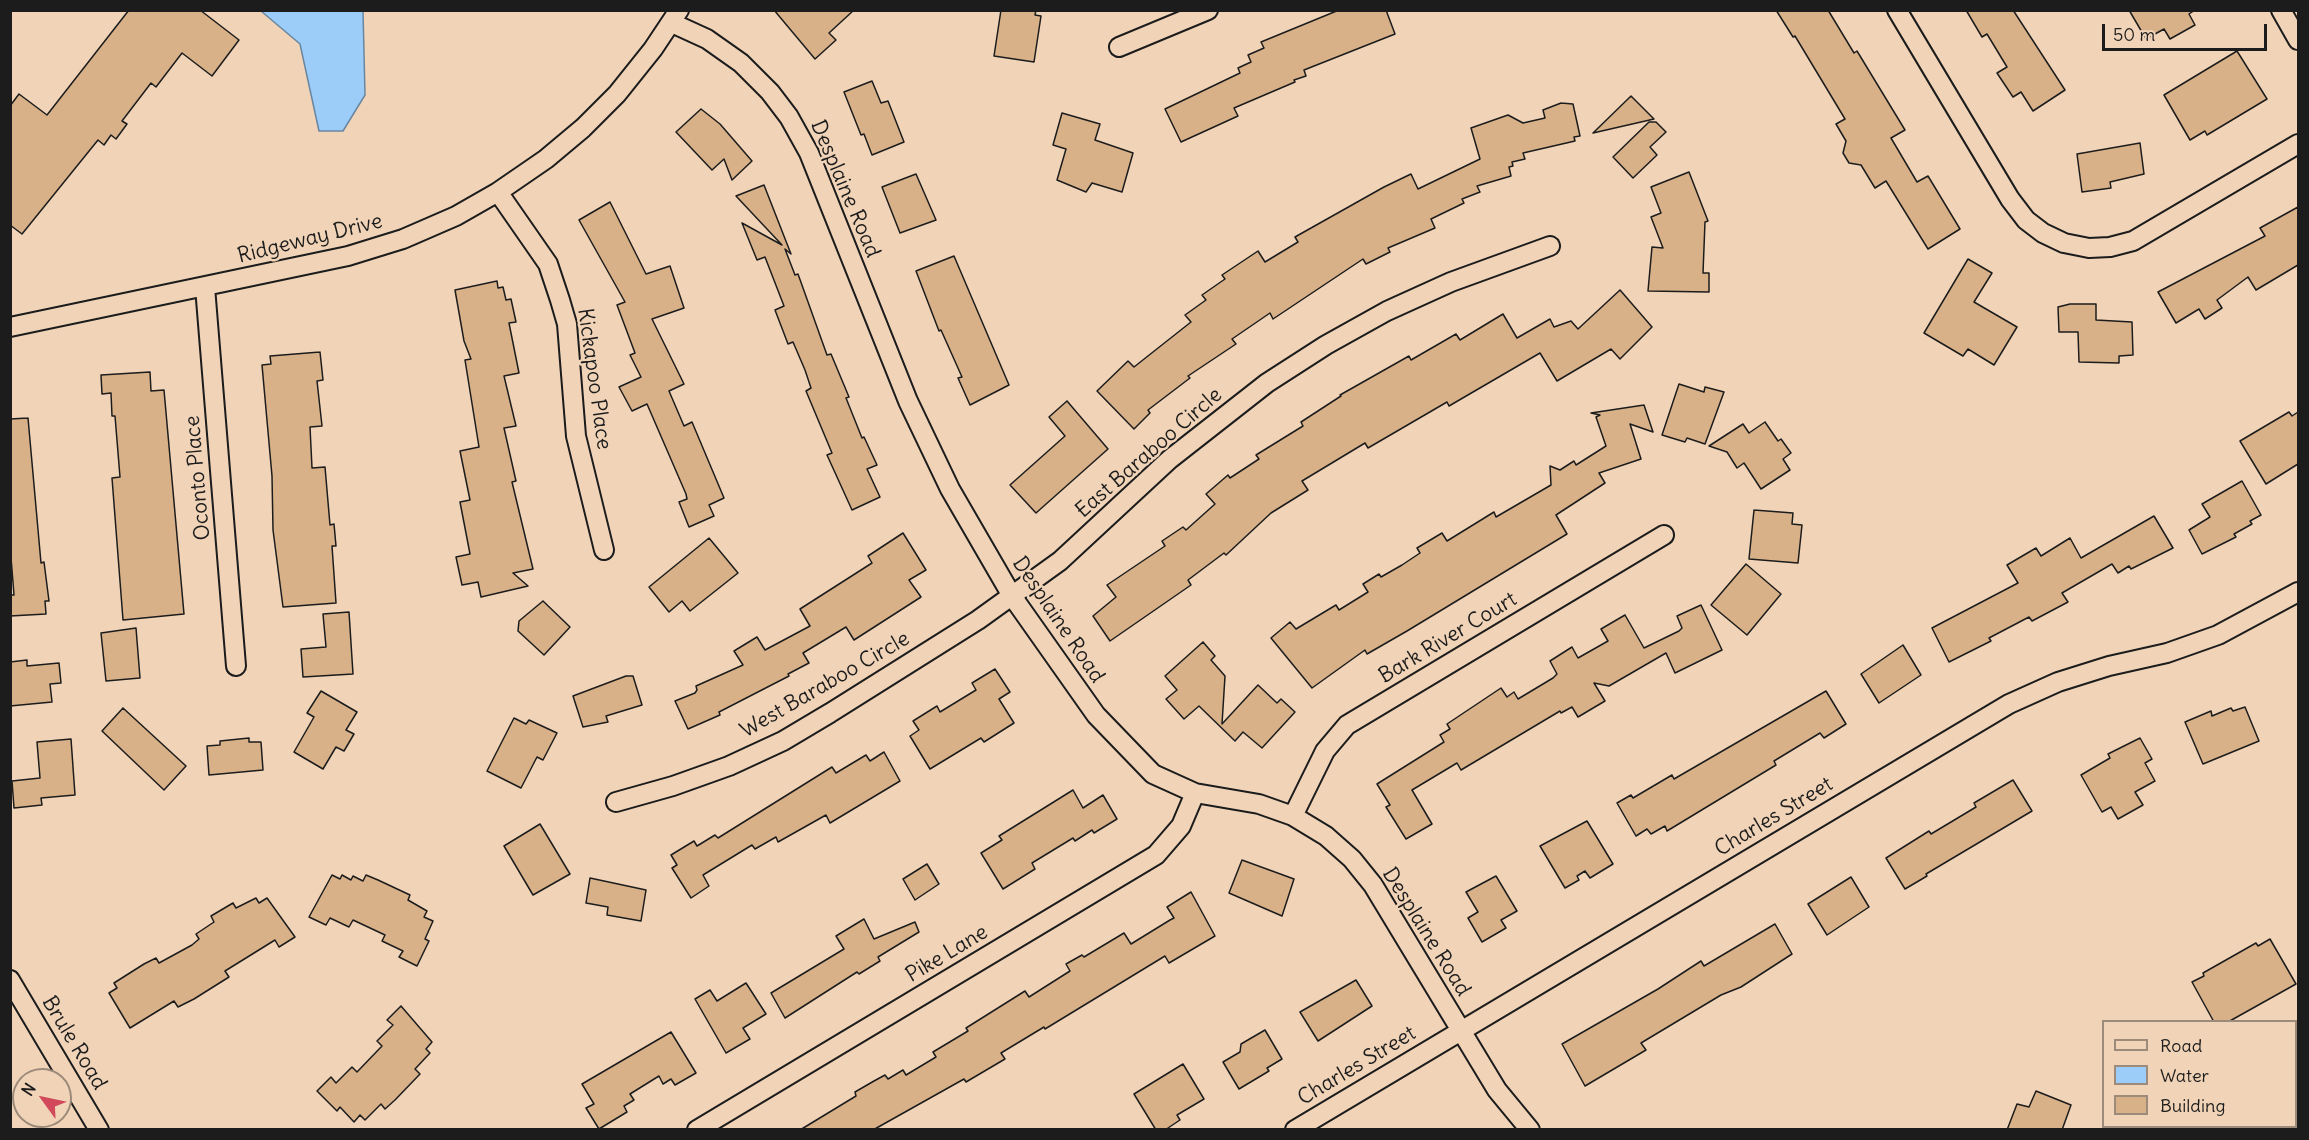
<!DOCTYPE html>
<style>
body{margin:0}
#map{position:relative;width:2309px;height:1140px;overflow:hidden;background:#f1d4b8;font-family:Delius,sans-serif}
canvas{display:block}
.frame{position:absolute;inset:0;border:12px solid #1c1c1c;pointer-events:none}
.legend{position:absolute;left:2102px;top:1020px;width:195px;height:108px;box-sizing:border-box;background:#f1d4b8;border:2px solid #9c8a7a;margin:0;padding:8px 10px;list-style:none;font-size:18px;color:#1c1c1c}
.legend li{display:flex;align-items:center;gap:12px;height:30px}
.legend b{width:30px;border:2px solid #9c8a7a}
.north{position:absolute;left:12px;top:1068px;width:60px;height:60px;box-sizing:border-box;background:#f1d4b8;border:2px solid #9c8a7a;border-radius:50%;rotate:303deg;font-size:16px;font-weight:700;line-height:24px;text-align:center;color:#1c1c1c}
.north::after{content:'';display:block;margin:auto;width:21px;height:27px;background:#d1495b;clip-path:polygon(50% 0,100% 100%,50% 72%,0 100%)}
.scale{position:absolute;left:2102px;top:24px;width:165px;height:27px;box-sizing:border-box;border:3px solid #1c1c1c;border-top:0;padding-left:8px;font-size:18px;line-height:21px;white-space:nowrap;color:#1c1c1c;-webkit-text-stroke:4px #f1d4b8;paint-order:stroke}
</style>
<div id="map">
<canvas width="2309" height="1140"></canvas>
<div class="frame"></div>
<ul class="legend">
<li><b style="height:8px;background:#f1d4b8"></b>Road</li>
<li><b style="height:16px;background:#9cccf8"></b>Water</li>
<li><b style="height:16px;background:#d8b189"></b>Building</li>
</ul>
<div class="north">N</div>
<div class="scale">50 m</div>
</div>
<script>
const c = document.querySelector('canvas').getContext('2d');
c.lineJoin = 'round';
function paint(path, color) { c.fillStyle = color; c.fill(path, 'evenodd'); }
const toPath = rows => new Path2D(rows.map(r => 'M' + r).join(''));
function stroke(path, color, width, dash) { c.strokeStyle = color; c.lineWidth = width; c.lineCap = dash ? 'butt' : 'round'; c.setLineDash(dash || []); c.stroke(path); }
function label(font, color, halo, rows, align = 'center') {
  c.font = font + ' Delius,sans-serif'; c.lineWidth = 5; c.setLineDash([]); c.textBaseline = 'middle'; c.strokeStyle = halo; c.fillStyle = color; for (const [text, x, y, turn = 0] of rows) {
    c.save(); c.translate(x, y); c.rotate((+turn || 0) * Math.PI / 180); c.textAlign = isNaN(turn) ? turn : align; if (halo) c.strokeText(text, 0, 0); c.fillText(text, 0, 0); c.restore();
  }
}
const water = toPath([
 [261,11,363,11,365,95,343,131,319,131,300,44,261,11]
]);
const building = toPath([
 [129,10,200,10,239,40,212,76,182,53,156,87,151,83,122,121,127,124,116,139,111,135,104,145,98,140,22,234,10,225,10,106,19,94,47,115,129,10],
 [774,10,854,10,829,33,836,40,815,59,774,10],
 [1001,10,1036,10,1035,15,1041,16,1034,62,994,56,1001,10],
 [1339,10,1386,10,1395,34,1304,70,1306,76,1294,80,1295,82,1234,108,1238,116,1181,142,1165,109,1240,73,1238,68,1251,62,1248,55,1264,48,1261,42,1339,10],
 [1776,10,1828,10,1854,53,1857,51,1905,130,1891,138,1917,182,1928,176,1960,229,1928,249,1886,181,1875,188,1861,165,1849,163,1843,153,1846,141,1836,124,1845,119,1795,36,1793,37,1776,10],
 [1966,10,2013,10,2065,90,2033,111,2021,92,2013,97,1997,73,2007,67,1987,34,1982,37,1966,10],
 [2129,10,2195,10,2189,14,2195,25,2170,39,2164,29,2146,39,2129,10],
 [2237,51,2267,99,2207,135,2205,131,2190,140,2164,95,2237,51],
 [872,81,881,103,888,101,904,142,872,155,864,134,861,135,844,92,872,81],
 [1631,96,1654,119,1593,133,1631,96],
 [1561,103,1573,104,1580,136,1574,137,1575,141,1523,153,1525,159,1512,162,1513,166,1509,167,1511,176,1477,186,1480,192,1462,199,1464,203,1431,219,1435,228,1388,248,1390,252,1366,264,1363,259,1273,319,1270,313,1232,339,1236,344,1188,376,1190,378,1148,410,1150,413,1134,429,1097,391,1128,361,1134,367,1191,322,1185,315,1206,300,1202,295,1225,279,1222,275,1258,251,1265,262,1298,242,1295,237,1384,187,1411,174,1418,189,1480,159,1471,128,1508,115,1523,123,1545,118,1543,110,1561,103],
 [701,109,720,124,752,161,732,180,724,159,712,170,676,132,701,109],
 [1062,113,1100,124,1095,140,1133,153,1122,192,1092,183,1086,192,1057,180,1066,149,1053,145,1062,113],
 [1649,122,1656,122,1666,132,1650,147,1657,155,1633,178,1613,157,1649,122],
 [2140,143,2144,174,2110,182,2111,188,2082,192,2077,154,2140,143],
 [1689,172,1708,221,1705,222,1703,273,1709,273,1709,292,1648,291,1652,247,1663,248,1651,217,1661,213,1651,187,1689,172],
 [916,174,936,220,900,233,882,187,916,174],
 [764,185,791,254,785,249,795,275,798,274,827,355,831,354,849,397,846,398,862,438,864,437,877,465,867,469,880,497,852,510,827,455,832,453,806,391,811,388,805,370,793,342,788,344,775,310,784,306,765,257,757,260,742,223,782,245,736,196,764,185],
 [610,202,646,274,670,266,684,308,652,319,684,384,669,391,684,426,692,422,724,498,709,505,714,516,689,527,679,502,687,499,686,494,647,404,632,411,619,387,641,377,630,355,635,353,617,305,625,302,579,220,610,202],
 [2298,207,2298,265,2256,290,2248,277,2217,300,2222,308,2205,319,2199,309,2176,323,2158,292,2265,236,2260,228,2298,207],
 [954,256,1009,385,970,405,958,378,962,377,941,330,939,331,916,271,954,256],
 [1968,259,1992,273,1974,302,2017,327,1994,365,1968,349,1963,356,1924,333,1968,259],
 [497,281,498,288,503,287,506,300,511,299,516,322,509,323,519,373,504,376,516,426,504,428,516,481,512,482,533,569,513,573,528,586,481,597,478,582,462,585,456,557,470,554,460,502,470,500,460,451,479,447,465,360,471,359,464,341,455,290,497,281],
 [1620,290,1652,327,1620,359,1611,349,1557,381,1540,353,1449,406,1447,402,1368,448,1365,443,1302,481,1308,490,1271,513,1226,555,1224,553,1188,580,1191,585,1110,641,1093,616,1116,597,1107,585,1165,546,1162,541,1183,527,1186,530,1215,504,1206,494,1228,475,1230,478,1259,459,1256,455,1303,426,1301,422,1341,396,1340,395,1409,356,1411,360,1456,334,1460,340,1503,314,1517,338,1550,319,1554,327,1571,321,1578,329,1620,290],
 [2070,304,2096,304,2096,320,2132,322,2133,355,2119,356,2119,363,2079,362,2078,332,2059,332,2058,307,2070,304],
 [320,352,323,380,317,381,322,426,310,427,312,468,325,467,330,525,334,524,336,546,332,546,336,603,283,607,273,530,272,476,262,365,271,364,270,356,320,352],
 [150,372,151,391,164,390,184,614,123,620,112,478,120,477,115,416,112,416,111,393,102,394,101,375,150,372],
 [1679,384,1704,392,1705,387,1724,392,1705,444,1687,438,1685,442,1662,435,1679,384],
 [1067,401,1108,449,1036,513,1010,485,1065,436,1049,417,1067,401],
 [1644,405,1653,432,1630,424,1641,459,1599,473,1605,483,1556,515,1567,534,1407,631,1367,654,1365,650,1312,688,1271,638,1290,622,1296,629,1336,605,1339,610,1368,592,1363,584,1379,574,1381,577,1402,565,1420,553,1417,548,1442,533,1447,541,1494,512,1496,517,1551,485,1550,466,1560,470,1574,461,1576,465,1606,446,1596,417,1600,415,1591,413,1644,405],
 [2289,412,2292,416,2298,412,2298,464,2266,484,2240,441,2289,412],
 [28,418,41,563,44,562,49,601,45,601,46,614,10,616,10,595,14,595,10,545,10,419,28,418],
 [1765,422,1778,441,1781,439,1791,453,1783,459,1790,470,1761,489,1744,463,1737,468,1727,452,1709,446,1743,424,1749,433,1765,422],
 [2242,481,2261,515,2250,521,2252,524,2234,534,2236,537,2202,554,2189,530,2210,517,2202,504,2242,481],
 [1754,510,1793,513,1792,524,1802,525,1798,563,1749,559,1754,510],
 [2154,516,2173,548,2131,569,2129,566,2118,573,2112,564,2062,593,2068,602,2032,621,2029,617,1989,638,1991,641,1949,662,1932,628,2018,583,2007,565,2036,548,2041,556,2070,538,2081,558,2154,516],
 [903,533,926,570,909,580,921,597,854,640,846,627,803,653,809,663,788,674,789,676,719,712,720,715,688,729,675,701,695,693,697,690,696,686,743,665,734,651,757,637,765,650,810,626,800,609,872,563,868,556,903,533],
 [709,538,738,573,690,611,682,601,669,612,649,587,709,538],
 [1746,564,1781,594,1747,635,1711,605,1746,564],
 [543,601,570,627,544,655,518,631,519,621,543,601],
 [1701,605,1722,650,1675,673,1666,653,1609,686,1594,683,1605,701,1578,717,1572,707,1561,713,1560,711,1461,770,1457,763,1412,790,1432,824,1406,839,1386,807,1390,805,1377,784,1444,742,1440,735,1450,729,1447,724,1501,688,1507,697,1514,692,1518,699,1553,678,1557,674,1550,661,1572,647,1578,658,1608,641,1601,629,1625,615,1644,648,1679,631,1682,628,1677,616,1701,605],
 [349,612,353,674,303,677,301,649,326,647,323,614,349,612],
 [136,628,140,678,106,681,101,633,136,628],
 [1203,642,1215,656,1211,660,1225,676,1222,724,1258,685,1277,703,1281,699,1295,712,1262,748,1243,732,1235,741,1199,706,1184,719,1166,699,1177,690,1165,676,1203,642],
 [1903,645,1921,675,1879,703,1861,674,1903,645],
 [27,660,27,666,59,663,61,683,50,684,52,702,10,706,10,662,27,660],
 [995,669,1010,692,999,699,1014,723,984,742,981,738,930,769,910,736,919,730,913,721,937,706,940,712,976,690,972,683,995,669],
 [626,676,633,676,642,705,606,716,608,722,583,727,573,696,626,676],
 [321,691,357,712,346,730,354,734,344,751,336,747,323,769,294,752,314,717,307,713,321,691],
 [1826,691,1846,724,1824,738,1820,733,1774,761,1776,765,1667,831,1665,826,1651,834,1647,829,1636,836,1617,803,1631,795,1633,798,1672,775,1674,779,1826,691],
 [2245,707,2259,741,2203,764,2185,722,2211,711,2212,716,2231,708,2233,711,2245,707],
 [123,708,186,766,164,790,102,731,123,708],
 [514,718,526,724,529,720,557,733,543,760,537,757,521,788,487,771,514,718],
 [249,738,249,742,261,742,263,770,209,775,207,746,220,745,220,741,249,738],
 [2140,738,2152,759,2145,763,2155,781,2135,792,2143,805,2118,819,2111,807,2102,812,2081,775,2110,758,2108,754,2140,738],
 [71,739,75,795,41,798,42,805,14,808,12,781,40,778,37,742,71,739],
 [884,752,900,781,830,823,826,815,778,842,776,837,755,849,752,845,703,875,709,886,691,898,672,868,677,865,671,855,694,841,697,846,715,835,718,838,832,767,836,773,866,755,870,761,884,752],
 [2013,780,2032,811,1926,874,1927,876,1905,889,1886,858,1929,831,1931,834,1976,807,1974,803,2013,780],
 [1073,790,1083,808,1103,795,1117,819,1094,833,1092,830,1075,841,1073,838,1032,863,1035,869,1003,889,981,853,1002,840,999,836,1073,790],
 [1587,821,1613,864,1590,878,1585,871,1577,876,1579,880,1565,888,1540,846,1587,821],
 [540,824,570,874,533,895,504,846,540,824],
 [1242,860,1294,879,1282,916,1229,893,1242,860],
 [927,864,939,884,915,900,903,879,927,864],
 [332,875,340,879,342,875,351,880,353,876,363,881,366,875,378,880,410,895,408,900,427,911,424,917,433,921,425,939,429,941,417,966,399,957,403,951,382,941,385,935,353,920,349,927,330,918,326,925,309,917,332,875],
 [1496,876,1517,911,1501,920,1506,928,1482,942,1468,918,1478,912,1466,892,1496,876],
 [1851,877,1869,907,1827,935,1808,904,1851,877],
 [590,878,646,890,641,921,607,915,608,907,586,903,590,878],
 [1191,892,1215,936,1169,963,1165,956,1045,1029,1044,1027,1001,1053,1005,1059,966,1082,964,1079,873,1130,800,1130,856,1096,855,1092,874,1081,885,1075,888,1079,903,1070,906,1075,936,1057,933,1052,968,1031,966,1028,1025,991,1029,997,1070,971,1066,964,1082,955,1084,957,1124,933,1131,944,1170,920,1174,918,1167,907,1191,892],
 [256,898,259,903,267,898,295,937,279,947,275,940,225,971,229,977,194,999,178,1007,174,1001,130,1028,109,993,117,988,114,983,144,964,156,958,159,963,192,945,199,939,196,934,214,922,211,916,233,903,236,908,256,898],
 [864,919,874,939,915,922,919,932,878,957,880,961,859,974,857,972,785,1018,771,993,844,949,836,936,864,919],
 [1775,924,1792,954,1741,987,1721,995,1641,1043,1646,1050,1585,1086,1562,1044,1658,989,1701,961,1704,966,1775,924],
 [2270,939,2296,984,2228,1022,2214,1022,2192,982,2204,976,2203,973,2256,943,2258,946,2270,939],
 [1356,980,1372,1006,1318,1041,1300,1012,1356,980],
 [746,983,766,1014,743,1028,750,1039,726,1053,695,999,710,990,717,1001,746,983],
 [401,1006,432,1042,426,1049,430,1053,415,1069,420,1074,395,1100,385,1109,381,1104,365,1120,360,1115,354,1122,340,1107,337,1111,317,1091,331,1077,336,1083,352,1067,357,1072,382,1046,377,1041,393,1025,387,1020,401,1006],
 [1265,1030,1282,1059,1267,1068,1269,1071,1239,1089,1223,1062,1240,1052,1241,1044,1265,1030],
 [671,1032,696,1073,675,1085,671,1079,663,1084,659,1076,630,1094,634,1100,624,1106,627,1112,599,1129,586,1108,594,1104,582,1084,671,1032],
 [1183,1064,1204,1099,1177,1115,1180,1120,1165,1130,1156,1130,1134,1094,1183,1064],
 [2036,1091,2071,1105,2062,1130,2007,1130,2017,1104,2029,1107,2036,1091]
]);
const street = toPath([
 [1897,10,2010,199,2026,220,2043,233,2064,243,2089,248,2110,247,2133,241,2298,144],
 [2281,10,2298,40],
 [672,23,707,39,741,63,770,92,789,117,809,153,908,401,950,489,1012,596,1096,715,1153,774,1195,793,1259,804,1293,816,1326,836,1352,859,1373,885,1497,1090,1530,1130],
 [1119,47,1208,10],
 [498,192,548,264,560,300,567,324,576,436,604,550],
 [205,287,236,666],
 [10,327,348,256,403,239,456,216,498,192,546,159,583,128,617,94,653,49,679,10],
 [616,802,673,786,729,766,783,741,830,713,978,620,1060,561,1170,459,1267,383,1326,345,1387,311,1451,282,1550,246],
 [1293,816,1325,751,1347,725,1664,535],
 [10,980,99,1130],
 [2296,1063,2298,1061],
 [697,1130,1156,855,1181,826,1195,793],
 [1295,1130,2009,704,2058,682,2109,666,2167,653,2218,635,2298,592],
 [2184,1130,2189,1126]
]);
const streetNames = [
 ["Desplaine Road",845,189,67],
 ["Ridgeway Drive",310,239,-14],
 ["Kickapoo Place",594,379,82],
 ["East Baraboo Circle",1149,453,-41],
 ["Oconto Place",198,478,-95],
 ["Desplaine Road",1058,620,56],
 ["Bark River Court",1448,638,-31],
 ["West Baraboo Circle",825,685,-30],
 ["Charles Street",1774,817,-31],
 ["Desplaine Road",1426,932,58],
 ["Pike Lane",947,954,-31],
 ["Brule Road",74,1043,59],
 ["Charles Street",1357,1066,-31]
];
paint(water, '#9cccf8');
stroke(water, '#6986a0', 1.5);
paint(building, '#d8b189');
stroke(building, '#1c1c1c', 1.5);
stroke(street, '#1c1c1c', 22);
stroke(street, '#f1d4b8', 18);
label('21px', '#1c1c1c', '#f1d4b8', streetNames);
</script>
